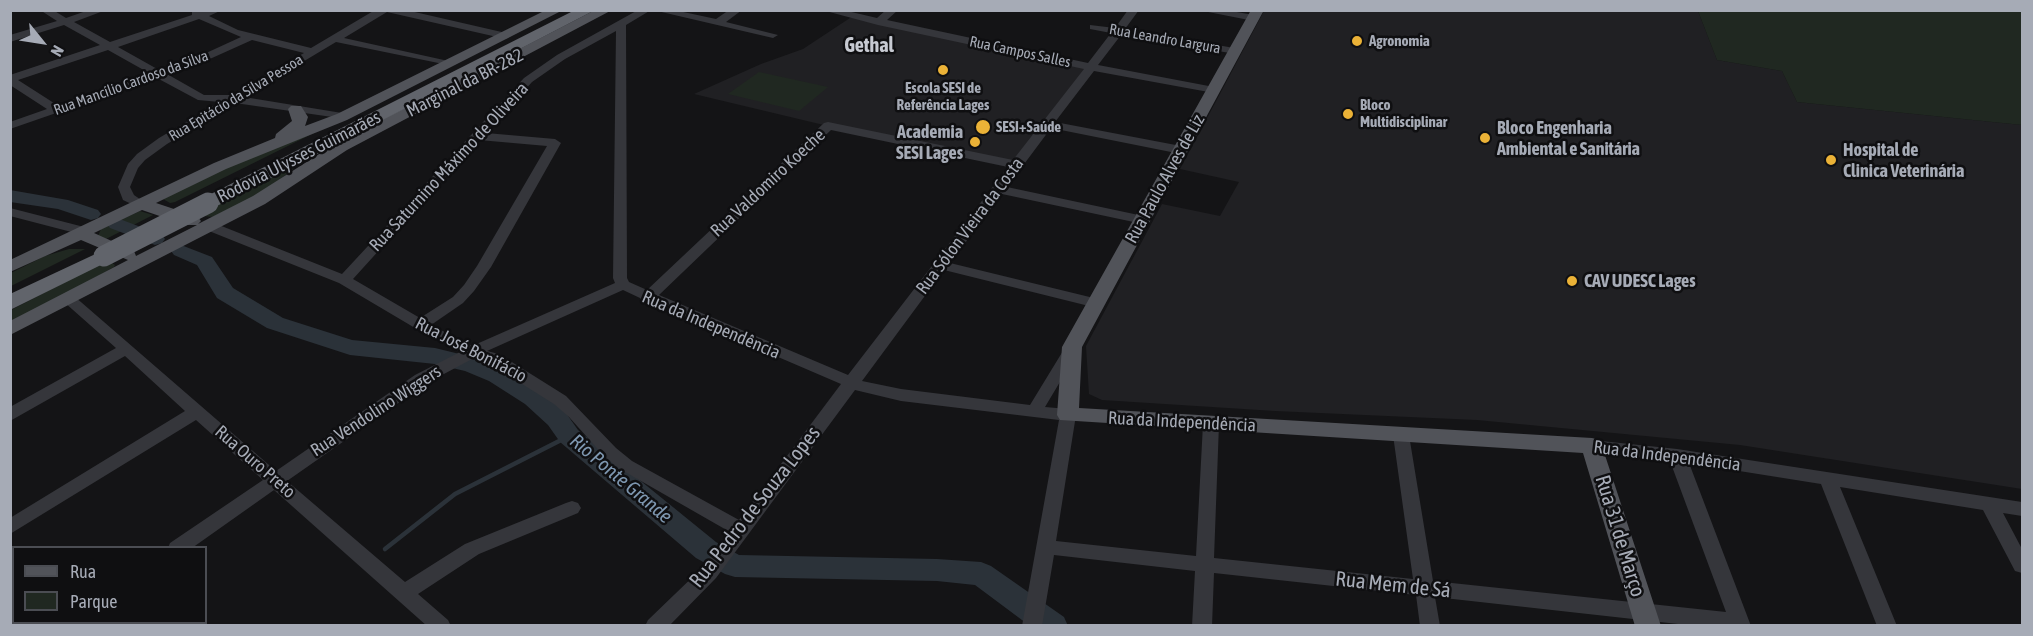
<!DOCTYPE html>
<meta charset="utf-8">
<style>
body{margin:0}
#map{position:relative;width:2033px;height:636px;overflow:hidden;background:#141416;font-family:"Asap Condensed",sans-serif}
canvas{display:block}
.frame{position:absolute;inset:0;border:12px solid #a6abb6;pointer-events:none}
.legend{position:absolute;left:12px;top:546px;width:195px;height:78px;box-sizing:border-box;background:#0f0f11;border:2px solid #4b4d53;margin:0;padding:8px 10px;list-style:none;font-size:18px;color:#a6abb6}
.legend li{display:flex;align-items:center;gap:12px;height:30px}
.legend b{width:30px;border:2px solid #4b4d53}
.north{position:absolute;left:12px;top:12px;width:60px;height:60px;-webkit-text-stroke:4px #0f0f11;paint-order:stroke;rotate:120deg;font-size:16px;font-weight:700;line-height:24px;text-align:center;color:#a6abb6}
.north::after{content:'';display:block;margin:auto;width:21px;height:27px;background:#a6abb6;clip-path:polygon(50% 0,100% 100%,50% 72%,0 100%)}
</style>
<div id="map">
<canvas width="2033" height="636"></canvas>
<div class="frame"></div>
<ul class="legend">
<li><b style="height:8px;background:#515359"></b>Rua</li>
<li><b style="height:16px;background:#202821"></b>Parque</li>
</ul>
<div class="north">N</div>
</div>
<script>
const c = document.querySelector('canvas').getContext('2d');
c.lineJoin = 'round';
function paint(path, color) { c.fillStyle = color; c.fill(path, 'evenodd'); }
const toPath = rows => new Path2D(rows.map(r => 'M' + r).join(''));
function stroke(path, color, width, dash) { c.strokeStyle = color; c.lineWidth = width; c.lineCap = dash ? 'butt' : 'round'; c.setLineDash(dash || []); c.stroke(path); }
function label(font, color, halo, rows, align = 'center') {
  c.font = font + ' "Asap Condensed",sans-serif'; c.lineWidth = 5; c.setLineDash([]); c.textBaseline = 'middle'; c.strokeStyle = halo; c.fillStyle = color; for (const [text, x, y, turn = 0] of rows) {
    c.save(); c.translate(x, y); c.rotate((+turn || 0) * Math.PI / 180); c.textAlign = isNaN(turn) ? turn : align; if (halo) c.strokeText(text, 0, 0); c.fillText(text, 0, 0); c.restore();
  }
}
const built = toPath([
 [1264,11,1698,11,1717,60,1782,71,1797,102,2022,125,2022,489,1740,445,1477,420,1275,411,1102,400,1089,394,1086,346,1162,204,1220,216,1239,182,1180,169],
 [853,16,1091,67,1017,165,828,126,694,94,761,64,803,49]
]);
const green = toPath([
 [1698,11,2022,11,2022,125,1797,102,1782,71,1717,60],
 [759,72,828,87,799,111,728,94],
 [316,132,175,202,170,203,163,199,207,175],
 [301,163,261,194,213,217,195,215],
 [140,211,153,215,106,239,98,236,101,229],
 [69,249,85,249,11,286,11,273,45,256],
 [108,260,115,265,114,267,11,325,11,310]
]);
const stream = toPath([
 [385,549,455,494,569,436]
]);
const river = toPath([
 [10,190,68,200,98,210,101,214,98,218,91,220,58,209,10,202,10,190],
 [117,218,162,235,165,239,162,243,155,245,110,228,107,224,110,220,117,218],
 [181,245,212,257,233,288,283,318,352,340,435,348,480,359,505,369,543,392,566,413,578,430,716,542,739,555,937,559,981,562,991,566,1064,617,1068,626,1030,626,975,585,937,581,735,577,725,574,696,558,560,442,548,425,525,404,489,381,465,371,435,364,350,355,267,328,217,298,197,265,174,255,171,251,174,247,181,245]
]);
const minor = toPath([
 [40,10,53,10,66,18,89,10,106,10,74,22,110,42,192,15,192,12,206,10,222,10,209,16,238,30,311,48,375,10,406,10,506,33,511,36,506,39,387,12,344,38,453,62,453,66,336,42,244,97,342,113,346,115,346,119,235,103,167,144,145,160,138,168,130,187,134,195,147,204,140,208,123,200,118,187,128,164,137,154,159,138,220,102,198,100,157,78,10,129,10,122,47,109,10,85,10,75,100,45,64,25,10,42,10,35,57,21,40,10],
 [199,19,241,37,204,54,159,70,118,47,199,19],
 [252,40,304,53,231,95,204,95,167,74,212,58,252,40],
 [108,50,149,73,57,105,18,80,108,50],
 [638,10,651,10,626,25,627,278,629,282,647,290,824,123,828,122,1013,160,1084,69,878,25,822,10,843,10,877,18,886,10,898,10,887,20,1088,63,1111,33,1090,29,1090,25,1115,28,1128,10,1139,10,1125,29,1240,49,1240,53,1236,54,1121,35,1098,65,1214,87,1220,90,1214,93,1094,71,1055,122,1181,146,1187,150,1185,153,1181,154,1051,128,1007,187,1148,217,1150,220,1148,223,1143,224,1002,194,950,263,1102,300,1104,303,1102,306,1097,308,944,270,862,381,901,389,1030,405,1066,346,1076,346,1079,350,1045,407,1068,409,1074,411,1076,415,1056,541,1196,556,1203,424,1205,420,1211,418,1217,420,1219,424,1214,558,1413,579,1393,435,1395,431,1401,429,1407,431,1409,435,1433,581,1726,612,1670,461,1586,450,1583,446,1586,442,1592,440,1677,449,2022,502,2022,516,2003,513,2022,549,2022,573,2015,571,1983,510,1840,487,1897,626,1877,626,1821,484,1689,463,1751,626,1696,626,1435,597,1440,626,1420,626,1416,595,1214,573,1212,626,1192,626,1195,571,1054,555,1042,626,1022,626,1059,420,901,401,855,390,716,578,669,626,645,626,648,620,702,568,730,532,620,469,604,456,569,417,554,404,487,362,474,358,427,383,287,481,405,582,465,544,566,503,572,501,578,503,581,508,578,513,479,554,418,594,448,620,451,626,427,626,274,490,192,548,168,548,170,543,263,480,196,420,10,534,10,518,185,411,125,356,10,421,10,407,116,348,64,302,62,299,64,296,74,296,276,471,415,375,460,352,415,328,339,283,204,229,202,226,204,223,214,223,342,274,524,78,557,55,638,10],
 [616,31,613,278,615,283,472,346,431,325,463,303,474,291,491,267,561,143,555,139,486,133,532,82,565,59,616,31],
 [831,130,1008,167,848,375,659,295,831,130],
 [479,140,547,146,477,266,464,285,453,297,420,318,353,279,479,140],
 [623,290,640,298,642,301,650,302,841,384,739,520,632,461,616,448,566,396,499,354,487,351,623,290],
 [653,10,674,10,716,19,729,10,742,10,726,22,778,35,773,38,653,10],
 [1198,10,1225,10,1254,15,1259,18,1254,21,1198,10],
 [10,208,88,228,90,231,83,235,10,216,10,208],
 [58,622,80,622,78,626,56,626,58,622]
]);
const major = toPath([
 [546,10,563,10,347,120,226,169,156,203,198,217,201,221,198,224,253,196,335,144,595,10,612,10,347,150,265,204,10,335,10,321,128,260,81,240,10,272,10,260,214,163,275,138,276,134,292,121,288,109,291,106,301,106,308,117,305,126,337,114,546,10],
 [142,210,186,225,197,225,136,256,134,251,94,233,142,210],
 [1251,10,1264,10,1082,347,1079,408,1592,438,1600,440,1661,626,1635,626,1583,453,1060,420,1057,415,1062,347,1251,10]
]);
const highway = toPath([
 [575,10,595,10,215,207,208,209,201,207,198,203,201,199,575,10],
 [104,250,111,252,114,256,111,260,10,310,10,294,104,250]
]);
const highwayBridge = toPath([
 [104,256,208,203]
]);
const markers = [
 [1357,41,6,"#ebb237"],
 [943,70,6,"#ebb237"],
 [1348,114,6,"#ebb237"],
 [983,127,8,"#ebb237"],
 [1485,138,6,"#ebb237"],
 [975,142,6,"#ebb237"],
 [1831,160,6,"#ebb237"],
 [1572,281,6,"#ebb237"]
];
const farStreetnames = [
 ["Rua Leandro Largura",1165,39,10],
 ["Rua Campos Salles",1020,52,12],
 ["Rua Mancílio Cardoso da Silva",131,83,-20],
 ["Rua Epitácio da Silva Pessoa",236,98,-31]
];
const farPoinames = [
 ["Agronomia",1369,41],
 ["Escola SESI de",943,88,"center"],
 ["Referência Lages",943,105,"center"],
 ["Bloco",1360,105],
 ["Multidisciplinar",1360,122],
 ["SESI+Saúde",996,127]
];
const streetNames = [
 ["Marginal da BR-282",465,83,-27],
 ["Rodovia Ulysses Guimarães",299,157,-27],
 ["Rua Saturnino Máximo de Oliveira",449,167,-47],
 ["Rua Paulo Alves de Liz",1165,179,-61],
 ["Rua Valdomiro Koeche",768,183,-43],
 ["Rua Sólon Vieira da Costa",970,226,-53],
 ["Rua da Independência",711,325,23],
 ["Rua José Bonifácio",471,350,27],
 ["Rua Vendolino Wiggers",376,411,-33],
 ["Rua da Independência",1182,422,3],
 ["Rua da Independência",1667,456,7],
 ["Rua Ouro Preto",255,462,41]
];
const poiNames = [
 ["Bloco Engenharia",1497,128],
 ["Ambiental e Sanitária",1497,149],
 ["Academia",963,132,"right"],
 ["SESI Lages",963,153,"right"],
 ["Hospital de",1843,150],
 ["Clinica Veterinária",1843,171],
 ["CAV UDESC Lages",1584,281]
];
const farDistrictnames = [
 ["Gethal",869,46]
];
const waterNames = [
 ["Rio Ponte Grande",621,479,40]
];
const nearStreetnames = [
 ["Rua Pedro de Souza Lopes",755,507,-52],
 ["Rua 31 de Março",1620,536,73],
 ["Rua Mem de Sá",1393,585,6]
];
paint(built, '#202023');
paint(green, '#202821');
stroke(stream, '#2b3239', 4.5);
paint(river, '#2b3239');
paint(minor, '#35363b');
paint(major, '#515359');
paint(highway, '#61646b');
stroke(highwayBridge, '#61646b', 21);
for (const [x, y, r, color] of markers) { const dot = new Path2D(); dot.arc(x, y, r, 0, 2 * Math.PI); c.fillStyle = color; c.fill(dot); stroke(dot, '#0f0f11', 2); }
label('15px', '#a6abb6', '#0f0f11', farStreetnames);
label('bold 15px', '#a6abb6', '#0f0f11', farPoinames, 'left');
label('18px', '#a6abb6', '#0f0f11', streetNames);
label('bold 18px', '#a6abb6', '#0f0f11', poiNames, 'left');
label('bold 20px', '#c7cad2', '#0f0f11', farDistrictnames);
label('italic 20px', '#7e97b0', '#0f0f11', waterNames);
label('21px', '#a6abb6', '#0f0f11', nearStreetnames);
</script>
